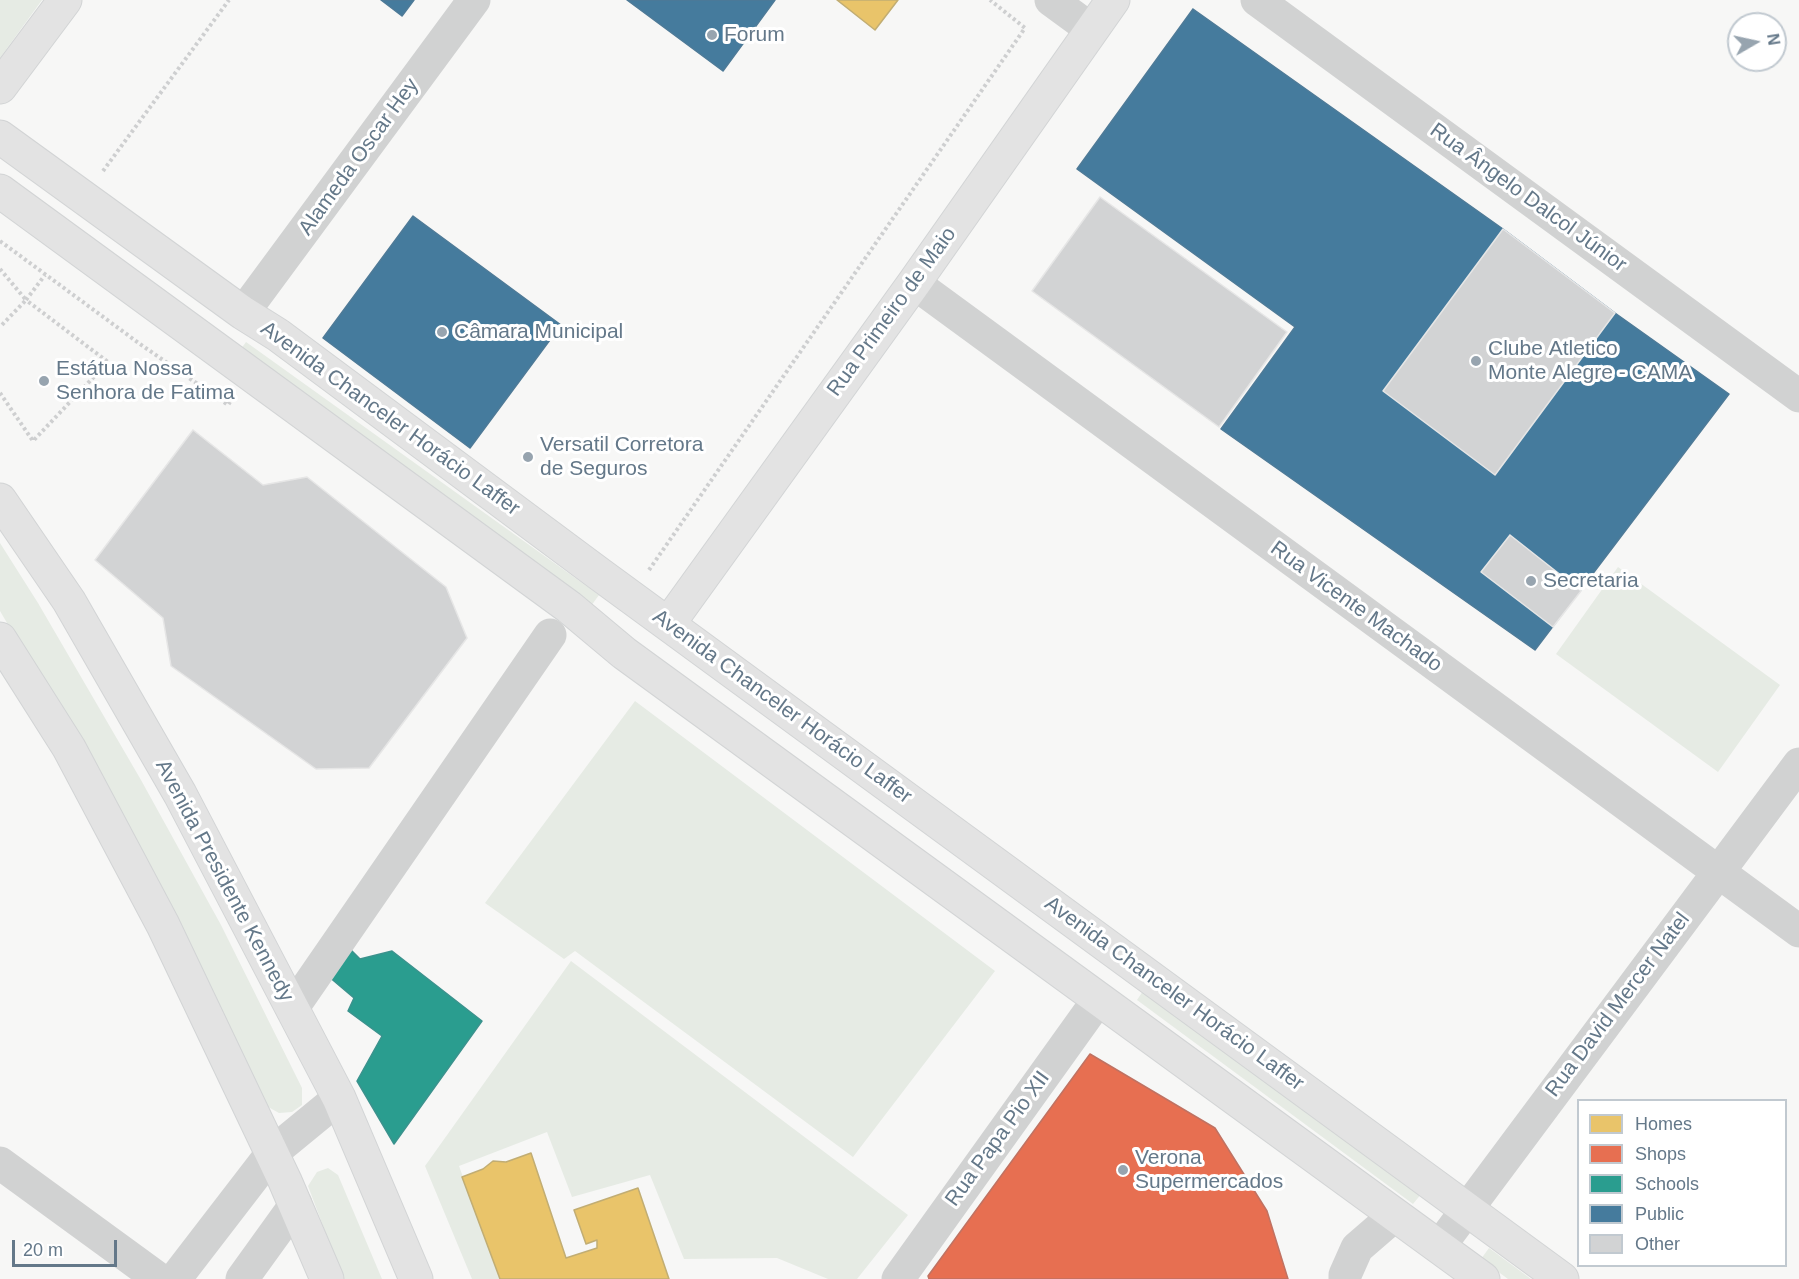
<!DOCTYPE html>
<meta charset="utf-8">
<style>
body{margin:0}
#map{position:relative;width:1799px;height:1279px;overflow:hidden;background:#f7f7f6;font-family:Helvetica,sans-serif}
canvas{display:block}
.legend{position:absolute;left:1577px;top:1099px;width:210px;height:168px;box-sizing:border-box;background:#fff;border:2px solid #c1c9d0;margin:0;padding:8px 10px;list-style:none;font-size:18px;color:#647889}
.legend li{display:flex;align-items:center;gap:12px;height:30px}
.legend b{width:30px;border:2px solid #c1c9d0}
.north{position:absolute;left:1727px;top:12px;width:60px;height:60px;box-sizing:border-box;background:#fff;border:2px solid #c1c9d0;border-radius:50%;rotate:81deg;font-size:16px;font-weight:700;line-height:24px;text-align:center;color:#647889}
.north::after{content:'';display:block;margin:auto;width:21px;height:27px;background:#97a4af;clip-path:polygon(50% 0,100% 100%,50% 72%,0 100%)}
.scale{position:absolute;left:12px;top:1240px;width:105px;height:27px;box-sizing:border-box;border:3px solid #647889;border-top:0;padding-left:8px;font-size:18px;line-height:21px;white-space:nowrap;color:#647889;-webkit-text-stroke:4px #fff;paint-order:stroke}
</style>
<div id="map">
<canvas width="1799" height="1279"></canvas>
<ul class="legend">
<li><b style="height:16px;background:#e9c46a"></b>Homes</li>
<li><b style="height:16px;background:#e76f51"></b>Shops</li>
<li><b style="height:16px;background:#2a9d8f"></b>Schools</li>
<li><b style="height:16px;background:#457b9d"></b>Public</li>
<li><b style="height:16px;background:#d2d3d4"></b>Other</li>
</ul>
<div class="north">N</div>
<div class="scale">20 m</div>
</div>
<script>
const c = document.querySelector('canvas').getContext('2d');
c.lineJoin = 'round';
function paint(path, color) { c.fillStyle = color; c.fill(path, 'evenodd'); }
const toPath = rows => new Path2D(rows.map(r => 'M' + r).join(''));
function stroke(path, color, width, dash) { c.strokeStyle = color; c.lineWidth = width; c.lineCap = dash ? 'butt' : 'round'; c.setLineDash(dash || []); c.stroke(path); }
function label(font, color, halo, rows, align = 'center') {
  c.font = font + ' Helvetica,sans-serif'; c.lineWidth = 6; c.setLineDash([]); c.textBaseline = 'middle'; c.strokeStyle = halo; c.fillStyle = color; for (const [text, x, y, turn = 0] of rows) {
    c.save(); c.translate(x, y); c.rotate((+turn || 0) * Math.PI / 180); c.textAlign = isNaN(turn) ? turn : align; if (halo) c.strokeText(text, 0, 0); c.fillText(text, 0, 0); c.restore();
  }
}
const green = toPath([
 [0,0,42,0,0,58],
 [246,342,599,595,591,606,238,353],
 [0,543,38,603,141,780,221,925,302,1088,302,1105,292,1112,279,1113,261,1103,111,800,0,611],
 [1618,567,1780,685,1718,772,1556,654],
 [635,701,995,971,853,1157,575,951,564,959,485,903],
 [571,961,908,1215,857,1279,828,1279,777,1258,684,1259,650,1175,572,1197,547,1132,459,1166,500,1279,472,1279,425,1166],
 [1145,988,1422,1193,1413,1204,1137,1000],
 [328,1168,338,1175,382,1279,343,1279,308,1186,317,1172],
 [1489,1248,1531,1279,1508,1279,1481,1259]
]);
const homes = toPath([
 [837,0,898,0,875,30,837,0],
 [531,1153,566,1258,597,1248,597,1240,586,1244,574,1210,638,1188,669,1279,500,1279,462,1177,483,1169,493,1161,506,1162,531,1153]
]);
const shops = toPath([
 [1090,1054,1215,1128,1267,1211,1288,1279,929,1279,928,1276,1090,1054]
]);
const schools = toPath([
 [345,944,360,959,392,951,482,1021,394,1144,357,1081,382,1036,348,1011,354,998,321,970,345,944]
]);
const public = toPath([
 [381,0,414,0,402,16,381,0],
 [627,0,775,0,723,71,627,0],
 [1193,9,1503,229,1615,313,1729,394,1535,650,1221,429,1295,327,1077,169,1193,9],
 [413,216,561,325,470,448,323,338,413,216]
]);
const building = toPath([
 [1100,197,1287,332,1219,427,1032,291,1100,197],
 [1503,229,1615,313,1495,475,1383,391,1503,229],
 [193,430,263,485,307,477,446,587,467,638,369,768,316,769,171,666,163,618,95,560,193,430],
 [1510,535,1581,591,1553,627,1481,572,1510,535]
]);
const path = toPath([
 [103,171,229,0],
 [0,241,140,344,228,405,230,402],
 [0,269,26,300,0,327],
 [0,393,33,441,108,362,26,300,45,275],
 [649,570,1025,28,990,0]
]);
const minor = toPath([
 [1051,0,1092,30],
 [1257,0,1799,396],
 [914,283,1799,931],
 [243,313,474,0],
 [292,1009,550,635],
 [0,1163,159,1279],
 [1439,1247,1799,764],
 [175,1279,272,1153,339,1098],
 [242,1279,296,1204],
 [898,1279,1098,1000],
 [1345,1279,1345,1275,1357,1248,1394,1216]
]);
const major = toPath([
 [0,87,65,0],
 [0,137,243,313,278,335,598,573,1562,1279],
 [0,191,569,607,624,653,1483,1279],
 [0,500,69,601,180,794,339,1098,416,1279],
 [669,623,914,283,1113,0],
 [0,639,69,748,163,925,285,1181,327,1279]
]);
const markers = [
 [712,35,6,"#97a4af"],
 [442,332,6,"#97a4af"],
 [1476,361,6,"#97a4af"],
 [44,381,6,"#97a4af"],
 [528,457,6,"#97a4af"],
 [1531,581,6,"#97a4af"],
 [1123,1170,6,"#97a4af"]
];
const poiNames = [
 ["Forum",724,35],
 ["Câmara Municipal",454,332],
 ["Clube Atletico",1488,349],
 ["Monte Alegre - CAMA",1488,373],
 ["Estátua Nossa",56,369],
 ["Senhora de Fatima",56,393],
 ["Versatil Corretora",540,445],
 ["de Seguros",540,469],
 ["Secretaria",1543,581],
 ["Verona",1135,1158],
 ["Supermercados",1135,1182]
];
const streetNames = [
 ["Alameda Oscar Hey",359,157,-54],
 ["Rua Ângelo Dalcol Júnior",1528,198,36],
 ["Rua Primeiro de Maio",892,312,-54],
 ["Avenida Chanceler Horácio Laffer",390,419,36],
 ["Rua Vicente Machado",1356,607,36],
 ["Avenida Chanceler Horácio Laffer",782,707,36],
 ["Avenida Presidente Kennedy",224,881,62],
 ["Avenida Chanceler Horácio Laffer",1174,994,36],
 ["Rua David Mercer Natel",1618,1005,-53],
 ["Rua Papa Pio XII",998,1139,-54]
];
paint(green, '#e6ebe4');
paint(homes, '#e9c46a');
stroke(homes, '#c1ad73', 1.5);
paint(shops, '#e76f51');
stroke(shops, '#c07262', 1.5);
paint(schools, '#2a9d8f');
stroke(schools, '#3b928d', 1.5);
paint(public, '#457b9d');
stroke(public, '#4e7a97', 1.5);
paint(building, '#d2d3d4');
stroke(building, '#e6e6e6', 1.5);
stroke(major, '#d2d4d5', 35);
stroke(path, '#cecfd0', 4, [3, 3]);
stroke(minor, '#d1d2d2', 33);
stroke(major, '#e3e3e3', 33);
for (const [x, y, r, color] of markers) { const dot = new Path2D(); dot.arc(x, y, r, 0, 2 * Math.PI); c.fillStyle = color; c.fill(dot); stroke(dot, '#fff', 2); }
label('21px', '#647889', '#fff', poiNames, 'left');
label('21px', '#647889', '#fff', streetNames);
</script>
